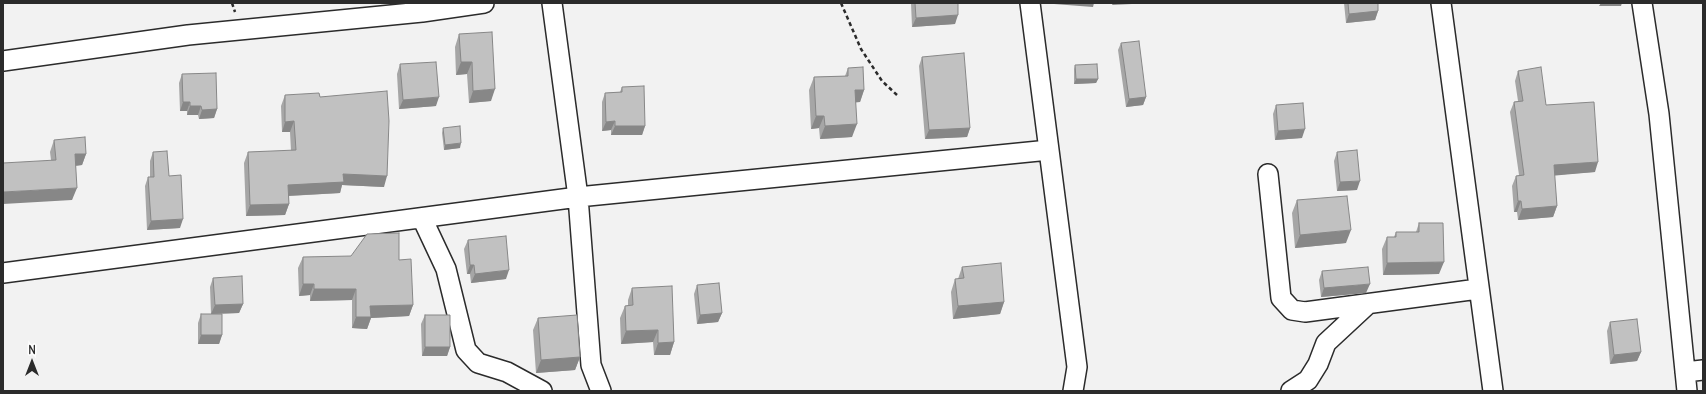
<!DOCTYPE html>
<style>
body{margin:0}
#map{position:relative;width:1706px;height:394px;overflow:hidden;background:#f2f2f2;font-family:Delius,sans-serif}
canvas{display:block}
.frame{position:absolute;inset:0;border:4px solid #2b2b2b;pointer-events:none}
.north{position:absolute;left:12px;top:342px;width:40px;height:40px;-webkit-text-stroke:3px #fff;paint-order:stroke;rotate:0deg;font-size:11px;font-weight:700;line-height:16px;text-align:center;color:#2b2b2b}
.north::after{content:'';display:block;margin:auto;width:14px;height:18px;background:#2b2b2b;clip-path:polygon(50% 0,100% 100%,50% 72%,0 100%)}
</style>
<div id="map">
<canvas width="1706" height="394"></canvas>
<div class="frame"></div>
<div class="north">N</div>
</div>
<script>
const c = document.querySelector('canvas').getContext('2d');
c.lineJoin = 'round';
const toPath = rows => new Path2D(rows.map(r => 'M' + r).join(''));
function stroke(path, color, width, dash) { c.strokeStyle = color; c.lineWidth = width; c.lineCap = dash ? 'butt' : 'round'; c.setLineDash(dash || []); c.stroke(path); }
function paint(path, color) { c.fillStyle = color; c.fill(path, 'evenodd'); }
const path = toPath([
 [232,3,235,12],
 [841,3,861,49,882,81,897,95]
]);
const street = toPath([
 [552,3,578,197,591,365,601,391],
 [1030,3,1077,367,1073,391],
 [1441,3,1493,391],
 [1642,3,1659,114,1687,391],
 [3,61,188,35,422,12,484,3],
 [1268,174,1281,298,1292,310,1305,312,1478,289],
 [422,218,446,269,466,350,478,363,507,372,542,391],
 [3,273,578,197,1049,150],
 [1685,372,1703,370],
 [1291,391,1308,380,1318,364,1326,343,1368,304]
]);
const wall = toPath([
 [911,3,958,3,955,24,912,27],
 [1344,3,1378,3,1378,11,1375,20,1346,23],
 [459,34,491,101,469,103,467,74,456,75,455,47],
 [1121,43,1146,97,1143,105,1126,107,1118,50],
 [922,57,970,128,967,137,925,139,919,66],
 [400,64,436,106,399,109,397,74],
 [1075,65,1098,79,1096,83,1074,84,1074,69],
 [848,68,864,90,860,102,856,102,852,137,820,139,819,128,811,129,809,90,814,77,845,76],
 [1518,71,1546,105,1595,172,1554,175,1557,206,1553,217,1518,220,1517,212,1514,212,1512,186,1516,176,1519,175,1510,112,1514,102,1518,101,1515,81],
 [182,74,217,109,214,118,199,119,198,115,187,115,187,111,180,111,179,83],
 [622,87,645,126,642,135,611,135,611,130,602,131,602,102,605,93,620,92],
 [285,95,320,97,384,187,342,185,340,193,289,196,289,204,285,215,246,216,244,163,248,152,291,151,290,132,282,132,281,106],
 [1276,105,1302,138,1275,140,1273,114],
 [443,128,460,148,444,150,442,133],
 [54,140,86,154,82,165,76,166,72,200,51,160,50,152],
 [153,152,169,176,180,228,147,230,145,186,148,177,150,177,150,161],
 [1337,152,1357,190,1337,191,1334,161],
 [1297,200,1346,243,1295,248,1292,213],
 [1419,223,1439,274,1383,275,1382,249,1387,237,1394,237,1396,232,1416,232],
 [468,240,506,279,471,283,470,274,467,274,464,249],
 [303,257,399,260,413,305,409,316,371,318,367,329,352,328,352,300,310,301,310,295,299,296,298,268],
 [962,267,1004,302,1000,314,953,319,951,292,955,279,958,279],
 [1322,271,1366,293,1321,297,1319,280],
 [213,278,243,304,239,313,211,314,222,335,219,344,198,344,198,323,201,314,211,314,210,287],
 [697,285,722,313,718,322,697,324,694,294],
 [632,288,674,342,670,355,654,355,653,342,621,344,620,318,625,306,628,305,628,300],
 [425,315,450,347,447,356,422,356,421,324],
 [538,318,580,357,575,370,536,373,533,330],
 [1610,322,1641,352,1637,361,1610,364,1607,331]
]);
const shadedWall = toPath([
 [1054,3,1094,3,1093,7,1054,4],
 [1113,3,1132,3,1132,4,1112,5],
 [1601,3,1622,3,1621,6,1599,6],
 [1690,3,1703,3,1703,4,1689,4],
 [1378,11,1375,20,1346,23,1349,14],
 [958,15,955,24,912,27,916,18],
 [461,62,472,62,467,74,456,75],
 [1076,79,1098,79,1096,83,1074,84],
 [495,89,491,101,469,103,473,91],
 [855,90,864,90,860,102,851,103],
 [439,97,436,106,399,109,403,100],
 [1146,97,1143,105,1126,107,1129,99],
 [183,102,190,102,187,111,180,111],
 [190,106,201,106,198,115,187,115],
 [217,109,214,118,199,119,202,110],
 [816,116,824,116,819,128,811,129],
 [294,121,290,132,282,132,285,122],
 [615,121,611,130,602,131,606,122],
 [857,124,852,137,820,139,825,126],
 [615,126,645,126,642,135,611,135],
 [970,128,967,137,925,139,929,130],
 [1305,129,1302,138,1275,140,1278,131],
 [461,143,460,148,444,150,445,145],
 [75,154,86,154,82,165,71,166],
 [1598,162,1595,172,1550,176,1554,165],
 [343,174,387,176,384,187,342,185,340,193,285,196,288,185],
 [1360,181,1357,190,1337,191,1340,182],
 [77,188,72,200,3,204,3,192],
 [1518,201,1521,201,1517,212,1514,212],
 [289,204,285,215,246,216,250,205],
 [1557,206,1553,217,1518,220,1522,209],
 [183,219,180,228,147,230,151,221],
 [1351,230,1346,243,1295,248,1300,235],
 [1444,262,1439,274,1383,275,1387,263],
 [470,265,474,265,470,274,467,274],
 [509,270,506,279,471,283,475,274],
 [303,284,314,284,310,295,299,296],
 [1370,284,1366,293,1321,297,1324,288],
 [314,289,356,289,352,300,310,301],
 [1004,302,1000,314,953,319,958,306],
 [243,304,239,313,211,314,215,305],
 [413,305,409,316,371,318,367,329,352,328,356,317,370,306],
 [722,313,718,322,697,324,700,315],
 [658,330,653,342,621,344,626,331],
 [201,335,222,335,219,344,198,344],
 [674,342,670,355,654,355,658,343],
 [425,347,450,347,447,356,422,356],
 [1641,352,1637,361,1610,364,1614,355],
 [580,357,575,370,536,373,541,360]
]);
const building = toPath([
 [915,3,958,3,958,15,916,18,915,3],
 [1348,3,1378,3,1378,11,1349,14,1348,3],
 [492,32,495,89,473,91,472,62,461,62,459,34,492,32],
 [1139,41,1146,97,1129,99,1121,43,1139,41],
 [964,53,970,128,929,130,922,57,964,53],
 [436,62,439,97,403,100,400,64,436,62],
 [1097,64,1098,79,1076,79,1075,65,1097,64],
 [863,67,864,90,855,90,857,124,825,126,824,116,816,116,814,77,848,76,848,68,863,67],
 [1541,67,1546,105,1594,102,1598,162,1554,165,1557,206,1522,209,1521,201,1518,201,1516,176,1524,175,1514,102,1523,101,1518,71,1541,67],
 [216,73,217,109,202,110,201,106,190,106,190,102,183,102,182,74,216,73],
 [644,86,645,126,615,126,615,121,606,122,605,93,622,92,622,87,644,86],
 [387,91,389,121,387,176,343,174,344,182,288,185,289,204,250,205,248,152,296,150,294,121,285,122,285,95,319,93,320,97,387,91],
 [1303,103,1305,129,1278,131,1276,105,1303,103],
 [460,126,461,143,445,145,443,128,460,126],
 [85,137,86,154,75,154,77,188,3,192,3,163,56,160,54,140,85,137],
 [1357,150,1360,181,1340,182,1337,152,1357,150],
 [167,151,169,176,181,175,183,219,151,221,148,177,154,177,153,152,167,151],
 [1347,196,1351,230,1300,235,1297,200,1347,196],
 [1419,223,1443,223,1444,262,1387,263,1387,237,1396,237,1396,232,1419,232,1419,223],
 [399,233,399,260,411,259,413,305,370,306,371,317,356,317,356,289,314,289,314,284,303,284,303,257,351,256,367,234,399,233],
 [506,236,509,270,475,274,474,265,470,265,468,240,506,236],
 [1001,263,1004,302,958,306,955,279,964,278,962,267,1001,263],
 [1368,267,1370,284,1324,288,1322,271,1368,267],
 [242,276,243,304,215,305,213,278,242,276],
 [719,283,722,313,700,315,697,285,719,283],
 [672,286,674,342,658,343,658,330,626,331,625,306,633,305,632,288,672,286],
 [201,314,222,314,222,335,201,335,201,314],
 [425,315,450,315,450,347,425,347,425,315],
 [577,315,580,357,541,360,538,318,577,315],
 [1637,319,1641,352,1614,355,1610,322,1637,319]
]);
stroke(street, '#2b2b2b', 22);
stroke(path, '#2b2b2b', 2.5, [4, 3]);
stroke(street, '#fff', 19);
paint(wall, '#a6a6a6');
paint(shadedWall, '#878787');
paint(building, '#c1c1c1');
stroke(building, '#878787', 1);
</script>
